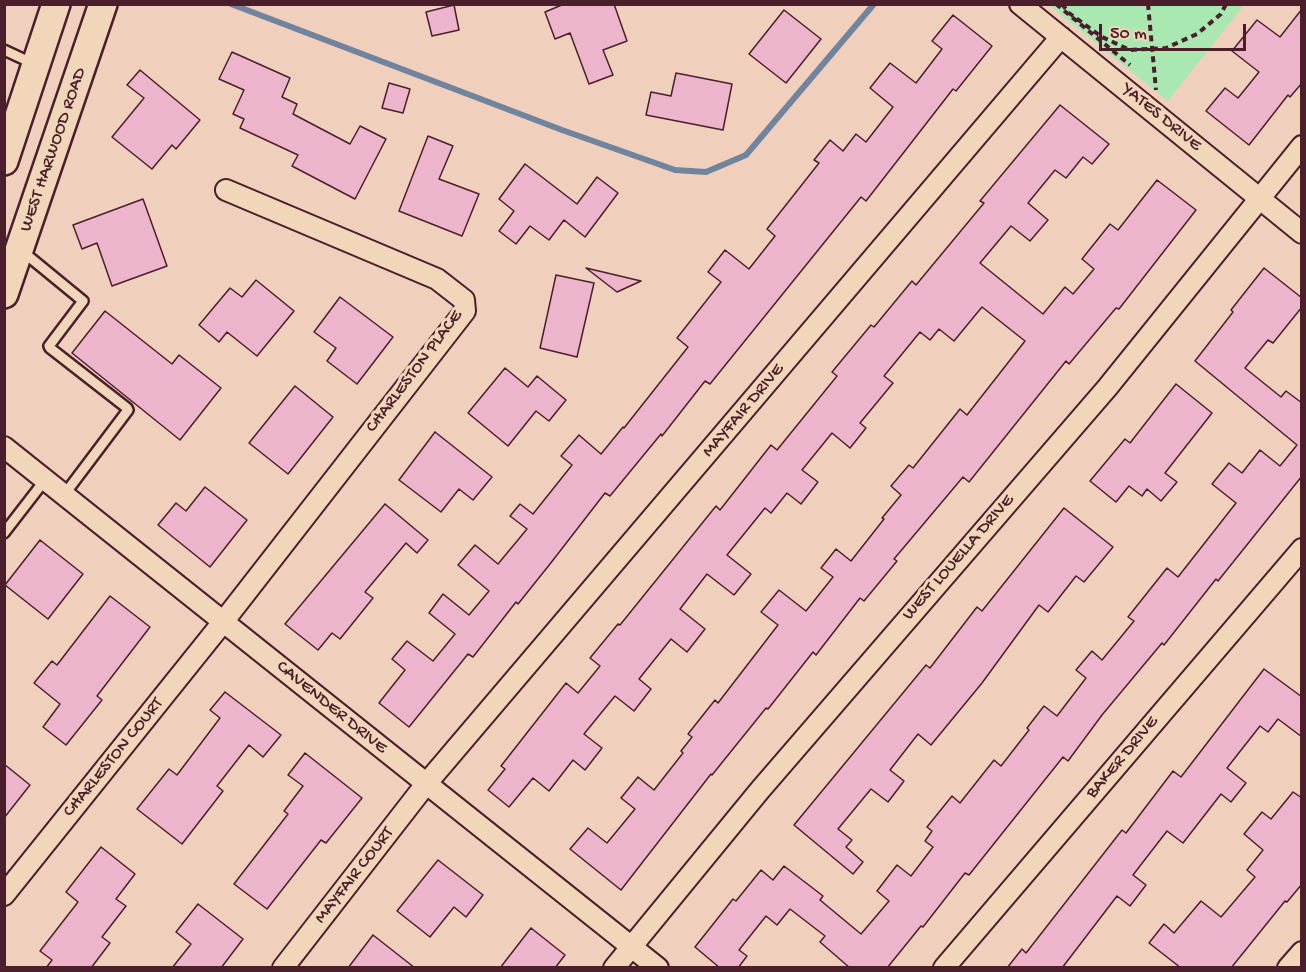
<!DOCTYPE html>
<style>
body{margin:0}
#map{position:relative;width:1306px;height:972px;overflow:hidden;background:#f1cfbd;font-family:"Gochi Hand",sans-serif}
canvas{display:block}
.frame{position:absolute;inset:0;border:6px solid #4a1f2b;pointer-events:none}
.scale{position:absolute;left:1099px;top:24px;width:147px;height:27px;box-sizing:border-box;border:3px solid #4a1f2b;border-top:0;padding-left:8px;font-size:18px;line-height:21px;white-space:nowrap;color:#4a1f2b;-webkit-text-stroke:4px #f2d6b9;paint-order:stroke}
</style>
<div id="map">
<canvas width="1306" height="972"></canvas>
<div class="frame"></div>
<div class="scale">50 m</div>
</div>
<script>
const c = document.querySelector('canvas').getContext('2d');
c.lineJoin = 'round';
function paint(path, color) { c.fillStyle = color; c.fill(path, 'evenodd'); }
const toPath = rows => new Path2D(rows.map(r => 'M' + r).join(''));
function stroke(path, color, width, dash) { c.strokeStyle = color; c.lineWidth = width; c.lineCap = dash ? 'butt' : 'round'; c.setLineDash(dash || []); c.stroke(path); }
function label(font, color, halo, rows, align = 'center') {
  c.font = font + ' "Gochi Hand",sans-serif'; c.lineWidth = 6; c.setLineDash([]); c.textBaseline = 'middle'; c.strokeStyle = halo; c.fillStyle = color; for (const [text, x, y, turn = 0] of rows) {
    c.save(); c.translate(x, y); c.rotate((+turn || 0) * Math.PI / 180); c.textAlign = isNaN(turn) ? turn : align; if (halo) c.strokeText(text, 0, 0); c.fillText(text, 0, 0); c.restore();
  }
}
const green = toPath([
 [1049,5,1244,5,1168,101]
]);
const stream = toPath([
 [231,4,562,130,675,170,706,172,746,155,874,4]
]);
const building = toPath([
 [564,4,614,4,627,41,603,50,613,75,589,84,570,33,555,39,545,12,564,4],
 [454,5,459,30,432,36,426,12,454,5],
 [1302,9,1302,83,1290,97,1288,95,1249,145,1206,111,1225,88,1238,98,1259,72,1232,51,1257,20,1280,37,1302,9],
 [784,10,821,39,786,83,749,54,784,10],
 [953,15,992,46,956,91,953,89,866,201,861,197,710,384,705,381,662,436,661,434,610,496,605,493,550,564,518,604,516,602,473,657,468,654,409,727,379,703,405,670,392,659,407,641,433,661,455,634,429,613,443,594,469,615,489,591,458,565,475,545,498,564,527,529,510,516,520,504,533,514,572,465,561,456,579,435,601,454,623,427,624,428,688,347,677,338,721,282,708,272,725,250,749,269,775,236,767,229,819,163,814,160,830,140,843,151,856,134,866,142,893,107,870,88,890,63,916,83,942,49,932,41,953,15],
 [232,52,290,78,282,97,297,104,293,114,350,144,360,126,386,139,355,199,292,166,298,155,240,128,244,119,233,114,244,90,219,79,232,52],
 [140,70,200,120,176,149,172,145,152,169,112,137,144,98,127,85,140,70],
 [676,73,732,84,723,130,646,115,651,92,671,96,676,73],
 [389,83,410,89,403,113,382,108,389,83],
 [1060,105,1109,144,1092,164,1083,157,1066,178,1055,170,1028,203,1048,220,1030,241,1011,226,980,263,1043,314,1065,287,1073,294,1094,269,1082,259,1110,224,1118,230,1157,180,1196,210,1119,309,1116,308,1069,364,1066,361,969,482,963,477,894,559,897,561,864,601,860,598,816,655,813,652,768,709,766,708,712,775,711,774,621,890,570,849,588,828,607,843,635,809,621,798,638,777,654,790,683,753,681,751,692,737,688,734,715,700,718,703,778,625,761,612,779,590,806,611,833,577,821,568,836,549,851,561,884,519,882,518,901,495,891,486,909,465,913,468,960,409,967,415,1025,341,982,307,954,341,939,329,930,340,920,332,884,376,893,383,860,423,866,428,850,448,832,433,802,470,818,482,801,504,787,493,771,513,765,508,727,555,751,574,734,595,707,574,680,609,705,629,687,652,671,639,639,679,651,689,634,711,615,696,584,734,602,748,585,770,573,760,549,791,533,778,509,807,488,790,505,769,501,766,566,683,578,693,600,666,590,658,618,624,620,625,716,506,720,510,771,445,777,450,837,376,832,372,871,325,874,327,912,281,916,285,984,203,980,201,1060,105],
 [428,136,453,146,439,179,479,194,462,236,399,211,428,136],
 [525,164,577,204,597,177,618,193,585,237,564,220,549,240,530,226,516,244,499,231,514,211,499,199,525,164],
 [143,199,167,266,112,286,97,243,82,249,73,225,143,199],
 [586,268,641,281,617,292,586,268],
 [1264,268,1302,298,1302,307,1273,343,1268,340,1245,368,1281,397,1286,391,1302,403,1302,476,1218,581,1216,579,1164,645,1162,643,1102,715,1068,761,1063,757,969,875,965,873,923,927,921,926,887,968,850,968,820,942,825,936,790,909,777,925,766,916,739,950,747,956,738,968,720,968,695,947,733,899,736,901,761,870,773,880,784,866,823,896,820,900,861,934,889,901,877,891,897,865,911,876,933,847,925,841,932,831,927,827,952,796,960,803,994,760,1001,766,1029,730,1027,728,1044,706,1057,716,1086,678,1076,670,1092,651,1102,660,1134,621,1128,617,1167,568,1178,577,1236,503,1212,484,1229,463,1242,473,1260,450,1280,466,1297,445,1195,361,1233,312,1231,310,1264,268],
 [556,275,594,283,577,357,540,348,556,275],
 [256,280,294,311,257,356,227,332,219,342,199,325,230,288,242,297,256,280],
 [340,297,393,337,357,384,327,361,336,348,314,332,340,297],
 [105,311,172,364,179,355,221,388,180,440,72,353,105,311],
 [505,368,528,387,537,376,566,400,549,421,536,411,508,446,468,413,505,368],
 [1176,384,1212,413,1165,473,1177,482,1161,501,1147,489,1142,496,1129,486,1116,502,1090,481,1125,439,1130,443,1176,384],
 [295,386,333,417,288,474,249,443,295,386],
 [435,432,492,477,473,500,459,489,441,512,399,480,435,432],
 [205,487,247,520,210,567,158,525,176,503,186,511,205,487],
 [385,504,428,540,417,553,406,543,365,592,373,598,340,639,332,633,318,650,285,624,385,504],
 [1064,508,1113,547,1084,582,1076,576,1048,612,1039,605,982,683,931,745,918,734,890,770,904,781,888,802,871,789,838,829,852,840,846,847,863,862,853,874,794,825,926,665,930,668,977,607,982,611,1064,508],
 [40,540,83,574,48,619,5,585,40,540],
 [110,596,150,627,97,696,102,700,66,745,43,727,60,704,34,683,52,661,57,665,110,596],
 [1264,669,1302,697,1302,737,1278,719,1268,732,1260,726,1227,768,1246,783,1231,802,1221,794,1183,843,1167,831,1133,875,1146,885,1130,906,1117,896,1062,968,1007,968,1022,949,1026,953,1122,830,1126,833,1173,771,1181,777,1264,669],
 [225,692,281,735,263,757,249,745,217,786,223,791,182,844,137,809,169,769,177,775,220,718,210,710,225,692],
 [305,753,362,798,326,843,321,840,267,909,234,884,288,814,284,811,303,786,288,775,305,753],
 [4,764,30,785,4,818,4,764],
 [1293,792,1302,798,1302,884,1287,902,1285,901,1231,968,1181,968,1149,943,1164,924,1174,933,1201,901,1221,917,1255,877,1247,870,1263,850,1244,834,1262,812,1271,819,1293,792],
 [101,847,135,874,116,899,126,906,102,937,110,943,91,968,46,968,52,960,40,951,78,902,66,892,101,847],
 [438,860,483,895,466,917,454,907,430,937,397,911,438,860],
 [198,904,243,939,221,968,172,968,191,944,176,932,198,904],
 [531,928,565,955,555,968,500,968,531,928],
 [373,935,415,968,348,968,373,935]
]);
const path = toPath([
 [1056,4,1130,65],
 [1062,4,1069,13,1102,37,1130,50,1166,48,1197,34,1221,14,1226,4],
 [1148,4,1156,90]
]);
const lane = toPath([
 [4,50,34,64],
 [22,251,83,301,49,346,50,348,127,408,128,410,64,495],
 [4,533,45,480]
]);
const street = toPath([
 [1020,4,1302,233],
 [4,447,658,968],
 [4,895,223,622,465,311,464,300,437,279,226,190],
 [283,968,426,784,1061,37],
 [614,968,760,790,1107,388,1302,146],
 [944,968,1302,549],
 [1288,968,1302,952]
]);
const secondary = toPath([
 [4,161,56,4],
 [4,294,103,4]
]);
const streetNames = [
 ["YATES DRIVE",1161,118,39],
 ["WEST HARWOOD ROAD",54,150,-71],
 ["CHARLESTON PLACE",415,372,-53],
 ["MAYFAIR DRIVE",744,411,-50],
 ["WEST LOUELLA DRIVE",959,558,-49],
 ["CAVENDER DRIVE",331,708,39],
 ["CHARLESTON COURT",114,758,-51],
 ["BAKER DRIVE",1123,758,-50],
 ["MAYFAIR COURT",355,876,-52]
];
paint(green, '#a9e8b0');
stroke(stream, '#71849e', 6);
paint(building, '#edb5cb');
stroke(building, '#4a1f2b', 1.5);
stroke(lane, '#4a1f2b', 14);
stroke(street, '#4a1f2b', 24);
stroke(secondary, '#4a1f2b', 32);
stroke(path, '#4a1f2b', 4, [6, 4.5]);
stroke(lane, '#f2d6b9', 9);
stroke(street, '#f2d6b9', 20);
stroke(secondary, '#f2d6b9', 27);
label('18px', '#4a1f2b', '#f2d6b9', streetNames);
</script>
